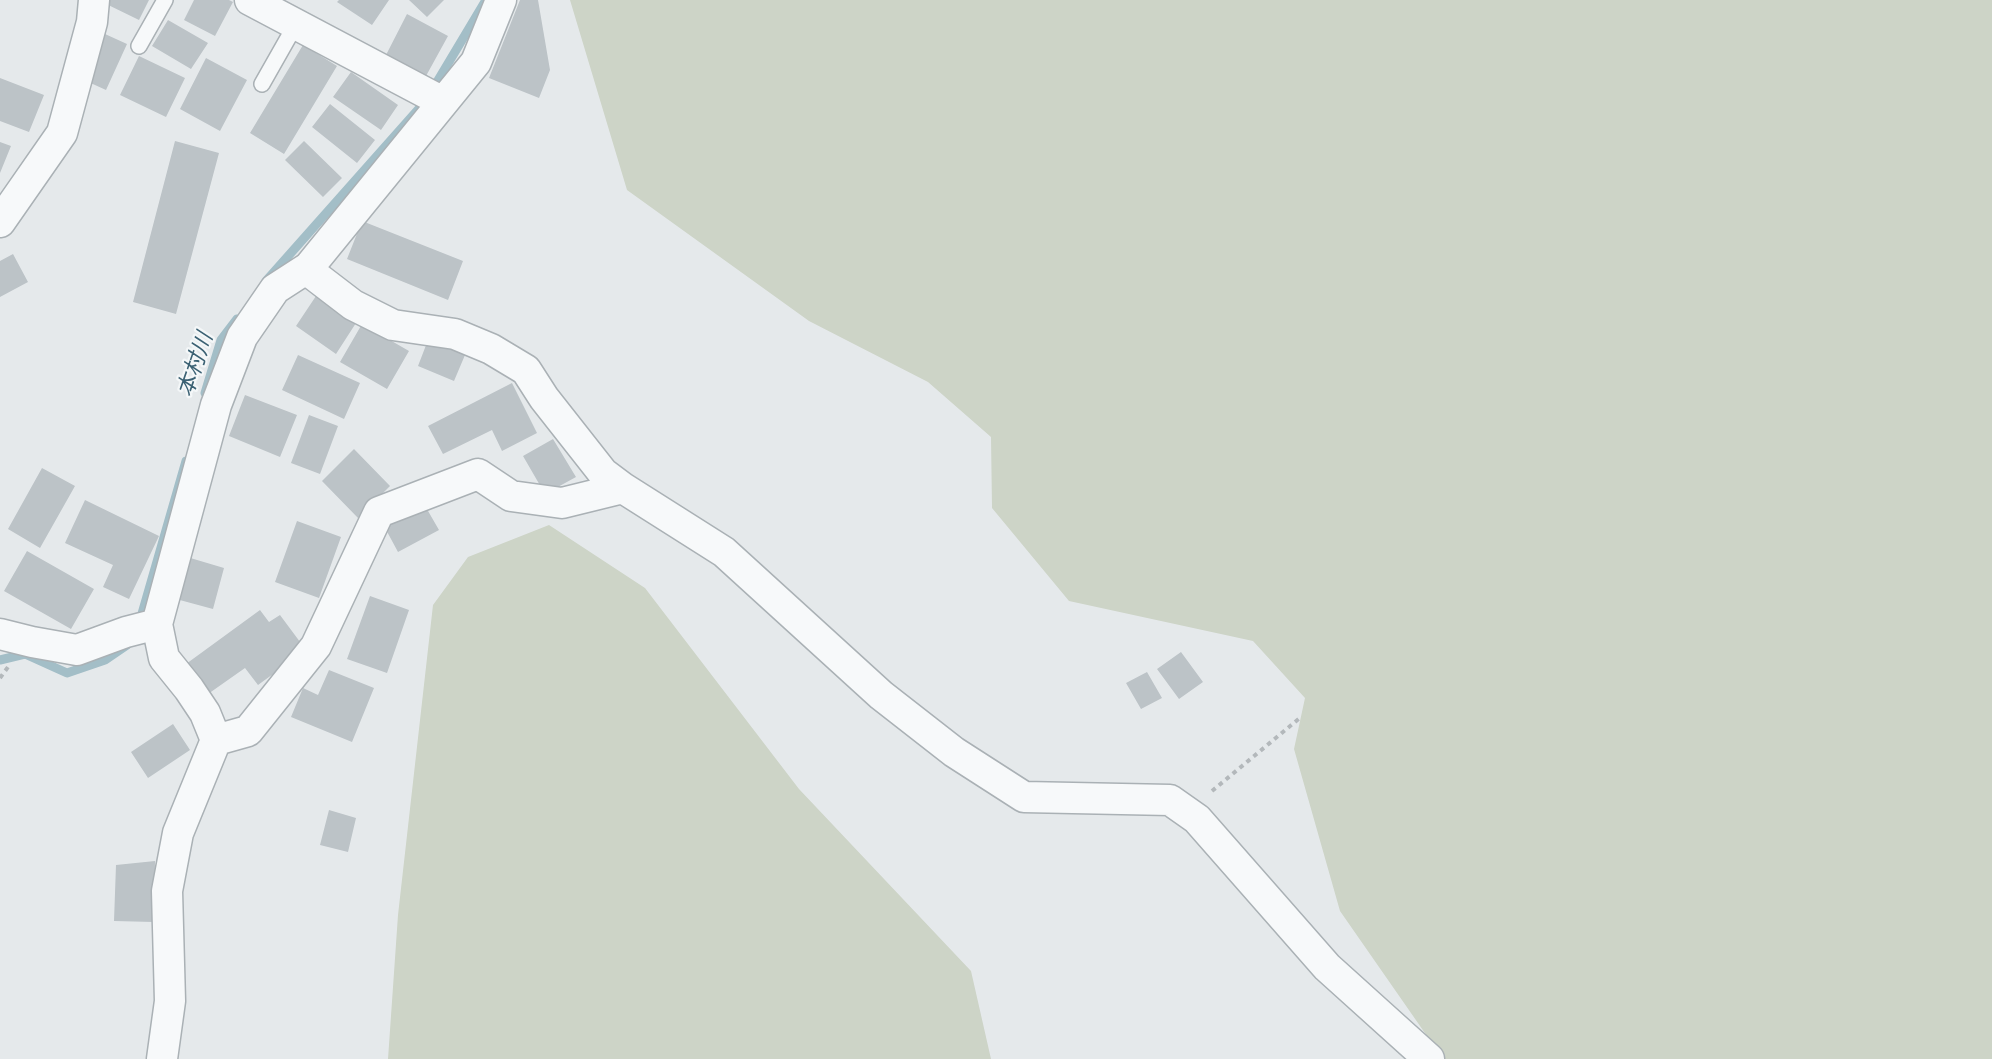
<!DOCTYPE html>
<meta charset="utf-8">
<style>
body{margin:0}
canvas{display:block;background:#e5e9eb}
</style>
<canvas width="1992" height="1059"></canvas>
<script>
const c = document.querySelector('canvas').getContext('2d');
c.lineJoin = 'round';
function paint(path, color) { c.fillStyle = color; c.fill(path, 'evenodd'); }
const toPath = rows => new Path2D(rows.map(r => 'M' + r).join(''));
function stroke(path, color, width, dash) { c.strokeStyle = color; c.lineWidth = width; c.lineCap = dash ? 'butt' : 'round'; c.setLineDash(dash || []); c.stroke(path); }
function label(font, color, halo, rows, align = 'center') {
  c.font = font + ' Arial,"Noto Sans JP",sans-serif'; c.lineWidth = 4.5; c.setLineDash([]); c.textBaseline = 'middle'; c.strokeStyle = halo; c.fillStyle = color; for (const [text, x, y, turn = 0] of rows) {
    c.save(); c.translate(x, y); c.rotate((+turn || 0) * Math.PI / 180); c.textAlign = isNaN(turn) ? turn : align; if (halo) c.strokeText(text, 0, 0); c.fillText(text, 0, 0); c.restore();
  }
}
const green = toPath([
 [570,0,1992,0,1992,1059,1443,1059,1340,911,1294,749,1305,698,1253,641,1069,601,992,508,991,437,928,382,809,321,627,190],
 [549,525,645,588,799,789,971,971,991,1059,388,1059,398,915,433,605,468,557]
]);
const stream = toPath([
 [431,92,486,0],
 [266,281,424,103],
 [205,393,221,340,237,319],
 [139,624,186,461],
 [0,660,25,654,67,673,105,660,127,645]
]);
const building = toPath([
 [98,0,149,0,139,20],
 [194,0,229,0,233,2,215,36,184,20],
 [339,0,389,0,372,25,337,2],
 [409,0,444,0,427,17],
 [520,0,538,0,550,70,539,98,489,78],
 [407,14,448,36,426,76,386,55],
 [168,20,208,43,191,69,152,46],
 [105,34,127,44,106,90,84,80],
 [303,45,337,66,284,154,250,133],
 [139,56,185,78,166,117,120,95],
 [206,58,247,80,220,131,180,109],
 [351,72,398,105,381,130,333,97],
 [0,78,44,95,29,132,0,121],
 [330,104,375,140,357,163,312,127],
 [175,141,219,153,176,314,133,302],
 [304,141,342,178,323,197,285,160],
 [0,142,11,146,0,173],
 [362,221,463,261,448,300,347,259],
 [13,254,28,282,0,297,0,261],
 [316,296,356,323,336,354,296,326],
 [362,324,409,351,387,389,340,362],
 [428,340,465,355,454,381,418,366],
 [298,355,360,383,344,419,282,390],
 [512,383,537,433,502,451,492,430,443,454,428,426],
 [245,395,297,415,280,457,229,436],
 [309,415,338,426,320,474,291,463],
 [553,439,576,477,545,494,523,456],
 [354,449,390,486,358,518,322,481],
 [42,468,75,486,40,548,8,529],
 [85,500,159,536,129,599,103,587,113,565,65,543],
 [424,504,439,530,398,552,384,526],
 [297,521,341,537,319,598,275,582],
 [27,551,94,589,71,629,4,591],
 [187,557,224,568,213,609,176,599],
 [370,596,409,610,387,673,347,659],
 [260,610,269,622,280,615,306,650,258,685,245,668,208,694,186,664],
 [1181,652,1203,682,1179,699,1157,669],
 [329,670,374,688,352,742,291,717,303,688,318,695],
 [1147,672,1162,698,1141,709,1126,683],
 [173,724,190,750,148,778,131,752],
 [329,810,356,818,348,852,320,845],
 [155,861,154,922,114,921,116,865]
]);
const path = toPath([
 [0,678,8,667],
 [1212,791,1301,717]
]);
const service = toPath([
 [139,46,165,0],
 [262,84,296,24]
]);
const minor = toPath([
 [250,0,443,102],
 [0,222,62,133,92,22,94,0],
 [306,269,353,305,393,325,455,334,491,349,526,370,544,398,603,473,623,488],
 [0,634,32,642,77,650,126,632,157,624],
 [216,740,248,731,316,646,379,512,478,474,511,496,562,503,623,488,724,552,881,695,954,752,1024,797,1170,800,1197,819,1327,967,1429,1059],
 [162,1059,170,1001,167,891,178,833,216,740,205,713,189,689,164,658,157,624,216,405,242,337,275,289,309,267,476,62,501,0]
]);
const waterNames = [
 ["本村川",196,365,-71]
];
paint(green, '#cdd4c7');
stroke(stream, '#a3bec7', 9);
paint(building, '#bcc3c7');
stroke(service, '#aab1b5', 18);
stroke(minor, '#aab1b5', 33);
stroke(path, '#b3b8bb', 4, [4.5, 4.5]);
stroke(service, '#f7f9fa', 15);
stroke(minor, '#f7f9fa', 30);
label('italic 22px', '#3b6173', '#f4f7f8', waterNames);
</script>
